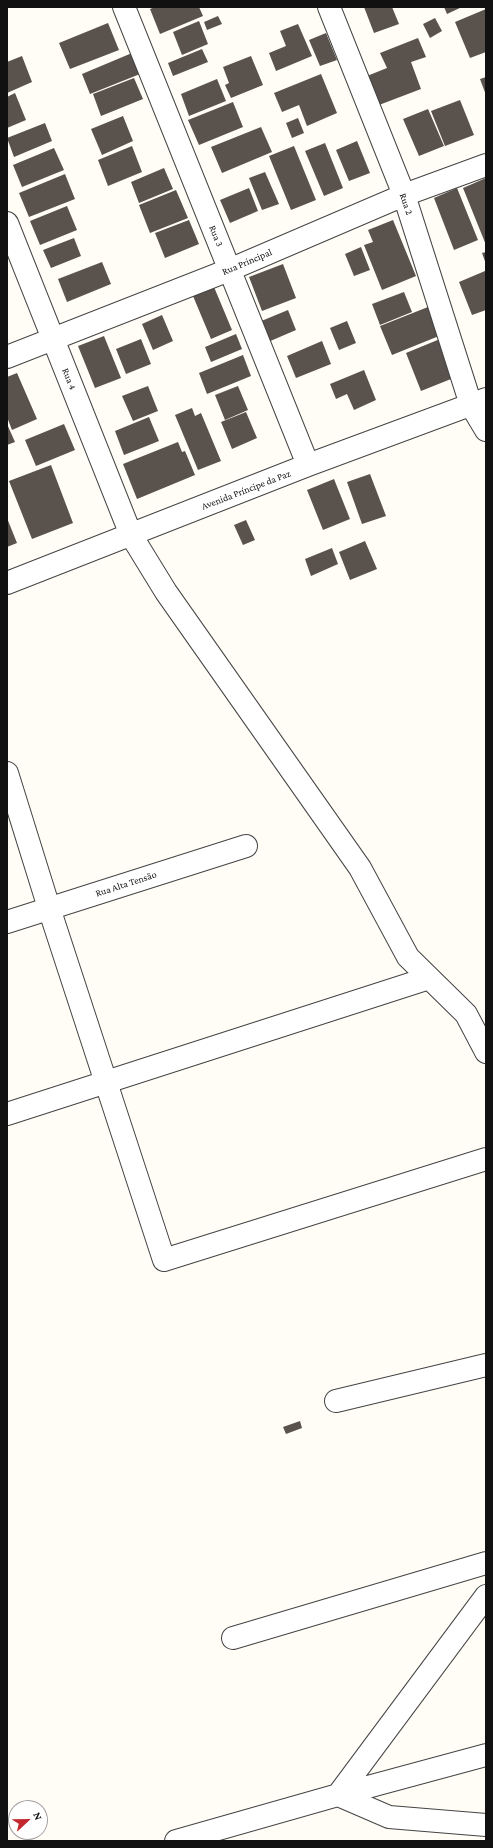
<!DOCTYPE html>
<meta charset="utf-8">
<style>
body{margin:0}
#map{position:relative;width:493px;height:1848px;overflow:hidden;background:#fffdf5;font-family:"Crimson Pro",serif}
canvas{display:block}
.frame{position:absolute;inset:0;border:8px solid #111;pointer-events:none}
.north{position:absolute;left:8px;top:1800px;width:40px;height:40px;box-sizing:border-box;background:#fff;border:1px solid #a0a0a0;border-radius:50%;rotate:68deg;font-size:11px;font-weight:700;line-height:16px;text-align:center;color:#111}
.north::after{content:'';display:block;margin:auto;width:14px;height:18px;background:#c4262e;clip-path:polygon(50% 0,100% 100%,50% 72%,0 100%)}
</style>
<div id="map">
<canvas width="493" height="1848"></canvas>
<div class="frame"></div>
<div class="north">N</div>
</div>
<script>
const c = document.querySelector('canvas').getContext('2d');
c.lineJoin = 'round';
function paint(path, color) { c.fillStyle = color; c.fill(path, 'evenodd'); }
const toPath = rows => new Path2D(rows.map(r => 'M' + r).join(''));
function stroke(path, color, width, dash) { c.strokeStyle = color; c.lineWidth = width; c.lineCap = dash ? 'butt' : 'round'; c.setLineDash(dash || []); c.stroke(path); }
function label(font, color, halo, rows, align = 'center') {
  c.font = font + ' "Crimson Pro",serif'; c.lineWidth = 4; c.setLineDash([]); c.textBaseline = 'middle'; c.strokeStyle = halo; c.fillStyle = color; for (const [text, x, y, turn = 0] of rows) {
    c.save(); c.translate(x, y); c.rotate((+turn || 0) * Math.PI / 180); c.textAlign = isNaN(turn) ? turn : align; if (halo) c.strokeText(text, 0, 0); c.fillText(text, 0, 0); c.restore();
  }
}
const building = toPath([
 [155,7,199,7,203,16,160,34,150,9],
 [364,7,392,7,399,24,374,33],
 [444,7,462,7,447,14],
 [486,9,486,52,470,58,455,22],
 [218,16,222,24,207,30,204,22],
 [435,18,442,31,430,38,423,24],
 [199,21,208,44,182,55,173,32],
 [108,23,119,50,70,69,59,43],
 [298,24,312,56,276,71,269,53,286,46,280,31],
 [326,33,337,60,320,66,309,40],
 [418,38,426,57,411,62,421,89,379,105,367,76,387,68,380,53],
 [202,49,208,62,173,76,168,63],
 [132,53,140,74,90,94,82,74],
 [22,56,32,82,7,93,7,62],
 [251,56,263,85,231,98,225,85,229,83,223,67],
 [321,74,337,113,307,126,299,105,282,112,274,93],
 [486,77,486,95,480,79],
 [134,78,143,99,101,116,93,94],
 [217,79,226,101,189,116,181,94],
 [15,93,26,120,7,128,7,97],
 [460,100,474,135,445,146,431,111],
 [233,102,243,127,199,145,188,120],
 [428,109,444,146,419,156,403,119],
 [123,116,133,141,102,155,91,129],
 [298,118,304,133,292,138,286,123],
 [45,123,52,141,14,157,7,138],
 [261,127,272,152,222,173,211,147],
 [357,141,370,173,349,181,336,150],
 [325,143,343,188,324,196,305,151],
 [132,146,142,172,108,186,98,160],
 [294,146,316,200,291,210,269,156],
 [54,148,64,170,22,187,13,165],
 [164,168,173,189,139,203,131,182],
 [265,172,279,204,262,210,249,178],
 [65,174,75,199,29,217,19,193],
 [486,178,486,245,463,188],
 [249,188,258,211,230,223,220,200],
 [457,188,478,240,454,250,434,198],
 [176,190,188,218,150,233,139,205],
 [67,206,77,230,40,245,30,221],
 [189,220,199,244,165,258,155,233],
 [393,220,416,276,382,290,364,245,373,242,368,230],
 [74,238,81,256,51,268,43,250],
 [361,247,370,270,354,276,345,254],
 [486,252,486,264,482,253],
 [102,262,111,284,67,302,58,279],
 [283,264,296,298,262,311,249,277],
 [485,271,486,310,472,315,459,282],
 [214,287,232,330,211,339,193,296],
 [404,292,412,312,380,325,372,304],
 [428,307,439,336,392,355,380,326],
 [288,310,296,330,268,342,259,322],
 [162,315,173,341,153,350,142,324],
 [347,321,356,343,339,350,330,328],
 [236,334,242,349,211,362,205,347],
 [104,336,121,378,95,388,78,346],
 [141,339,151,364,126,374,116,349],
 [440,339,456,377,421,391,406,353],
 [322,341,331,364,296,378,287,356],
 [243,355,251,376,207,394,199,373],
 [364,370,376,400,354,410,347,394,336,399,330,384],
 [17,373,37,419,12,430,7,417,7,377],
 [148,386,158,411,133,421,122,396],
 [238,386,248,410,225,420,215,395],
 [192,408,195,416,201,413,221,461,198,470,175,415],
 [246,412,257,438,232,449,221,422],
 [149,417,159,441,124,455,115,431],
 [7,424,15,442,7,445],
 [64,424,75,450,36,466,25,440],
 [178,442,182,452,185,451,195,475,137,499,123,464],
 [51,465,73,523,32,539,9,481],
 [370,474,386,516,362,524,347,482],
 [334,479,350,519,323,530,307,490],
 [7,518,17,543,7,547],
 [246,520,255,540,243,545,234,525],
 [365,541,377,569,350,580,339,552],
 [332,548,338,564,311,576,305,559],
 [300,1421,302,1428,286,1434,283,1427]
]);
const minor = toPath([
 [124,7,308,465],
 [329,7,404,195,471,405,486,430],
 [7,223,131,535,166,592,360,868,408,957,466,1014,486,1052],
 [7,357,229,270,404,195,486,165],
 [7,583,308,465,486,399],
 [7,773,49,908,164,1260,486,1159],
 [7,922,246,846],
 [7,1114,429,978],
 [336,1401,486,1365],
 [233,1638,486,1563],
 [338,1795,389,1817,486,1825],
 [338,1795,486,1755],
 [176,1841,338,1795,486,1596]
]);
const streetNames = [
 ["Rua 2",406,204,71],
 ["Rua 3",216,236,68],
 ["Rua Principal",247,262,-23],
 ["Rua 4",69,379,68],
 ["Avenida Príncipe da Paz",246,490,-21],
 ["Rua Alta Tensão",126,884,-18]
];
paint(building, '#5a524d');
stroke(minor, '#444', 24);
stroke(minor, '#fff', 22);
label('10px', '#111', '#fff', streetNames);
</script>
